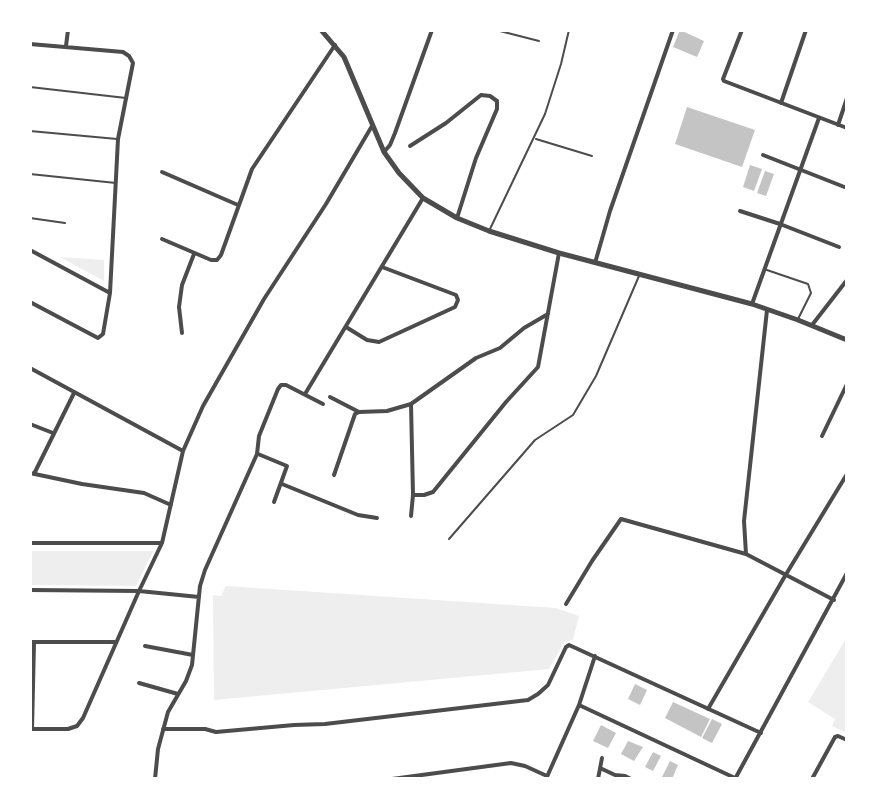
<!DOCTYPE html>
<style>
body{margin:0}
#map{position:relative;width:877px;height:809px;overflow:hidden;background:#fff;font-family:"Roboto Serif",serif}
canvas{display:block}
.frame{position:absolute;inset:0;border:32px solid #fff;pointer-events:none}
</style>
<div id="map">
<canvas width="877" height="809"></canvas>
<div class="frame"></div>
</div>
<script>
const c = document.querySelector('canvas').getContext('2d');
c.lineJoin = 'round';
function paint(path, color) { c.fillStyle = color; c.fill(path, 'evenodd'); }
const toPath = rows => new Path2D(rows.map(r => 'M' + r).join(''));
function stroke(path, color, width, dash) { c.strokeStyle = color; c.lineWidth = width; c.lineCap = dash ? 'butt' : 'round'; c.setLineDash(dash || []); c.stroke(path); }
const green = toPath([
 [60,257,104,260,104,281],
 [30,551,153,551,136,586,30,585],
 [226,586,556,608,579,616,573,640,564,642,549,669,214,700,213,595,221,596],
 [847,637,847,733,832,726,835,719,808,702]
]);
const building = toPath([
 [680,30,704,41,697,57,673,47],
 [687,107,755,130,742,167,675,144],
 [750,165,762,169,754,191,743,187],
 [765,171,774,174,766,196,757,193],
 [635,684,647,690,640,705,628,699],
 [673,702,710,719,701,737,665,718],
 [712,719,722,724,712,743,702,738],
 [601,725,616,733,608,748,593,741],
 [628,741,643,747,634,761,621,754],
 [653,752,661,756,653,771,645,767],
 [670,761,678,765,672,779,661,779]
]);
const service = toPath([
 [496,30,539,41],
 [30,87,126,98],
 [30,131,117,139],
 [536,139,592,156],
 [30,174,116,183],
 [30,218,65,223],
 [490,229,545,114,561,64,569,30],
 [764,269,808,284,811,293,798,319],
 [449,539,535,440,573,415,596,376,639,276]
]);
const minor = toPath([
 [742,30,723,79,724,81,847,128],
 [30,44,123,52,129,56,133,63,118,139,110,293,103,334,98,338,30,302],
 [66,46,68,30],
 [781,103,806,30],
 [838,125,847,98],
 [410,146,446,123,481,95,490,96,497,101,497,109,476,158,457,218],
 [384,152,390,145,395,133,432,30],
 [763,155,847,188],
 [162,172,238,205],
 [740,211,780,224,839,247],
 [162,239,211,260,217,260,221,255,252,169,335,45],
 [30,250,110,293],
 [595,263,610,211,673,30],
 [752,304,819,118],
 [812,325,847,280],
 [346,327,367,340,379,342,455,307,458,300,456,295,382,267],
 [182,333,179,307,182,285,194,254],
 [30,368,183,451],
 [305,394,423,198],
 [330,397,359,412,387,411,411,404,476,358,500,348,524,328,548,314],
 [411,404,413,495,411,516],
 [30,424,53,433],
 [822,436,847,384],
 [258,454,287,466,274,502],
 [30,473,82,484,144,493,171,505],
 [34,474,74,393],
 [334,475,355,414,359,412],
 [282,484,358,515,377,518],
 [413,495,424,495,433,492,506,402,538,367,559,253],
 [30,543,162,543],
 [746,554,744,521,767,310],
 [30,590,139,591,199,597],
 [566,604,592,561,621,519,746,554,834,600],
 [30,642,116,642],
 [145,646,193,655],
 [139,683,178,694],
 [579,705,735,778],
 [708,709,785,576,847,474],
 [30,729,68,729,77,726,83,718,139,591,162,543,183,451,203,406,264,299,326,204,372,126],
 [32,729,34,643],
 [163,729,205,729,216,732,294,725,325,724,528,700,538,694,548,685,566,647,569,645,761,733],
 [600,768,615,775,625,776,631,779],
 [155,779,158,749,168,712,186,681,192,665,200,586,205,570,257,454,259,436,278,389,281,385,286,385,323,404],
 [392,779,511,763,525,766,547,776],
 [546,779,579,705,595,656],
 [598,779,602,758],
 [735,779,847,573],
 [812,779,835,737,838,736,847,740]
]);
const tertiary = toPath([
 [321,30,344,57,384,152,399,173,423,198,457,218,489,231,559,253,752,304,798,320,847,340]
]);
paint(green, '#eee');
paint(building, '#c4c4c4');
stroke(service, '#4c4c4c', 2);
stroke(minor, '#4c4c4c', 4);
stroke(tertiary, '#4c4c4c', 5);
</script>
